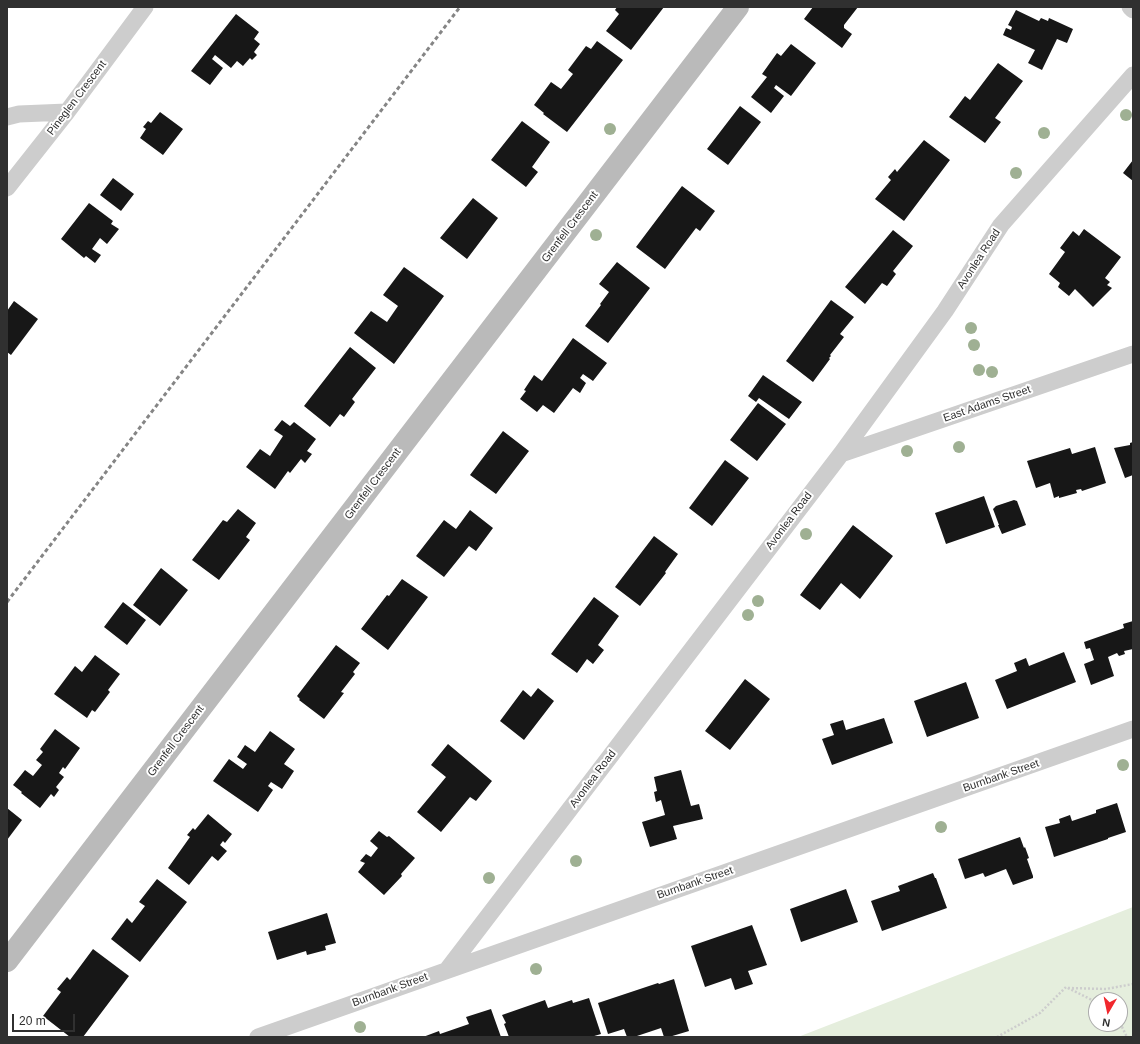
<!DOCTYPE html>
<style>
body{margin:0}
#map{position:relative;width:1140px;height:1044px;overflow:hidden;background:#fff;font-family:Arial,sans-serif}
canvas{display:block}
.frame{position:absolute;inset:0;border:8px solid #303030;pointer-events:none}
.north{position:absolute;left:1088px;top:992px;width:40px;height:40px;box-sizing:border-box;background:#fff;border:1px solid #acacac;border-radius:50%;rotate:189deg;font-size:11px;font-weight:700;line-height:16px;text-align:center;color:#303030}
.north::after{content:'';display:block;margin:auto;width:14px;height:18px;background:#f1282d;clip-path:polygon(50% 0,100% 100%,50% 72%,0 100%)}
.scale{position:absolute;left:12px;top:1014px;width:63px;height:18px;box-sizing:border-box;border:2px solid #303030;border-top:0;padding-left:5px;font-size:12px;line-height:14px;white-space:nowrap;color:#303030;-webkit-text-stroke:3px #fff;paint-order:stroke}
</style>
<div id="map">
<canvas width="1140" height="1044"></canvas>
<div class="frame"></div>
<div class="north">N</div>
<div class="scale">20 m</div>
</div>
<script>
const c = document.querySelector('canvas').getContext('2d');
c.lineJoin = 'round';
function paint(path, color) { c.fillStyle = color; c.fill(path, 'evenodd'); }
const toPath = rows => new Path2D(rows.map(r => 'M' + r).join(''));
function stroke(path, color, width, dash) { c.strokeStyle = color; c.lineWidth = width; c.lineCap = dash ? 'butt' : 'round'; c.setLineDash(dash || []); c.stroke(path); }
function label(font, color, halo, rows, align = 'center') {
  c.font = font + ' Arial,sans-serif'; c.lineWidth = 4; c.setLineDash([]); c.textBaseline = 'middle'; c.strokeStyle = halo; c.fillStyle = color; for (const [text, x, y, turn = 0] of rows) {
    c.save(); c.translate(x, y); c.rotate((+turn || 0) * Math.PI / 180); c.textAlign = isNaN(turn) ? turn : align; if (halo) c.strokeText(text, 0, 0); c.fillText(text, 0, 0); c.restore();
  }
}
const green = toPath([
 [1133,907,1133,1037,798,1037],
 [1096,1000,1120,1000,1120,1024,1096,1024]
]);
const building = toPath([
 [617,7,664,7,631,50,606,31,619,14,615,10],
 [813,7,858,7,844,25,844,28,852,34,842,48,804,19],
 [1016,10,1039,21,1041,18,1048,21,1049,18,1073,29,1067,43,1057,39,1042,70,1028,63,1035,50,1003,35,1006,28,1011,30,1012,27,1008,25],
 [236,14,259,32,254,39,260,44,254,52,257,55,252,60,250,58,243,66,237,61,231,68,215,55,212,59,223,68,210,85,191,71],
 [597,41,623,60,567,132,543,114,544,113,534,105,551,82,561,89,573,74,568,70,586,46,591,49],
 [791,44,816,63,791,96,776,85,774,88,784,96,771,113,751,97,767,77,762,74,777,53,781,56],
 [998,63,1023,81,995,118,1001,122,985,143,949,117,965,96,970,100],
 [740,106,761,122,728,165,707,149],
 [160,112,183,129,163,155,140,138,146,129,143,127,148,121,151,123],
 [522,121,550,142,532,167,538,172,526,187,491,160],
 [924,140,950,160,904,221,875,199,891,180,888,177,895,169,897,172],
 [1133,160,1133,181,1123,173],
 [113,178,134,194,121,211,100,195],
 [682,186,715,211,700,231,696,228,665,269,636,247],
 [473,198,498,218,467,259,440,238],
 [89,203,113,221,111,224,119,229,107,244,100,238,92,249,101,255,95,263,86,256,84,258,61,239],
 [1084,229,1121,257,1105,278,1110,282,1107,285,1112,288,1093,307,1075,289,1069,296,1058,287,1060,283,1049,274,1065,252,1060,248,1073,231,1079,236],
 [893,230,913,246,893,271,896,274,887,286,882,283,865,304,845,287],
 [617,262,650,288,608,343,585,326,601,305,600,304,609,292,599,284],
 [404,267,444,296,394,364,354,333,371,311,387,322,398,306,383,295],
 [831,300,854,317,840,334,844,337,830,355,831,356,829,358,830,359,813,382,786,361],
 [14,301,38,319,11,355,7,352,7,311],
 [573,338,607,363,593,381,583,374,580,378,586,383,580,393,573,388,554,413,543,405,537,412,520,399,526,391,524,390,534,375,542,381],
 [350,347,376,368,352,399,355,402,344,417,340,414,330,427,304,406],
 [763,375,802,402,789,419,759,398,756,402,748,396],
 [758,403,786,424,757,461,730,440],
 [282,420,290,426,294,422,316,439,307,451,312,454,305,463,301,459,290,473,288,471,275,489,246,467,260,449,270,456,283,436,274,430],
 [503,431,529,451,496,494,470,475],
 [1133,442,1133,475,1125,478,1114,448,1130,445,1130,443],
 [1095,447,1106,483,1082,491,1081,489,1076,490,1077,493,1059,498,1059,496,1054,498,1050,483,1036,488,1027,461,1070,448,1072,454],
 [725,460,749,478,712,526,689,508],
 [984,496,995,527,946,544,935,513],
 [1014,500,1017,501,1026,525,1002,534,998,525,999,525,993,509,996,506],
 [238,509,256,523,246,537,250,540,219,580,192,560,223,520,227,522],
 [470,510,493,528,476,551,469,546,444,577,416,556,444,520,456,529],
 [853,525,893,556,860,599,841,583,820,610,800,595],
 [654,536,678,554,665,572,666,573,640,606,615,587],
 [161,568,188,590,160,626,133,605],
 [402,579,428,597,388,650,361,629,387,595,389,596],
 [594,597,619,616,598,645,604,650,593,664,587,659,577,673,551,654],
 [123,602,146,620,127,645,104,627],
 [1133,621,1133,649,1124,651,1125,654,1119,656,1117,653,1108,657,1114,676,1091,685,1084,664,1094,660,1090,648,1086,649,1084,642,1124,628,1123,624],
 [336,645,360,663,353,672,355,674,341,692,344,693,324,719,299,700,300,699,297,696],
 [1064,652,1076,682,1007,709,995,680,1017,671,1014,663,1026,658,1029,666],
 [95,655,120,674,108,690,110,692,95,712,92,710,87,718,54,694,75,666,82,672],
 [745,679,770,699,730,750,705,731],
 [966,682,979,718,927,737,914,701],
 [538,688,554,701,524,740,500,721,523,690,531,697],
 [884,718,893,743,832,765,822,739,834,735,830,724,843,720,846,730],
 [55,729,80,748,65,769,63,767,59,773,64,777,56,787,59,790,54,797,51,794,40,808,21,793,22,792,13,785,25,770,33,776,42,765,36,760,43,752,40,749],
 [270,731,295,749,284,764,294,771,282,789,271,782,268,786,273,790,258,812,213,781,229,759,243,769,247,764,237,757,245,745,255,752],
 [448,744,492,781,476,801,470,797,441,832,417,812,446,777,431,765],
 [681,770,691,806,699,804,703,819,673,826,677,839,650,847,642,822,665,815,661,800,656,802,654,792,657,791,654,777],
 [1117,803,1126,832,1108,838,1108,839,1054,857,1045,827,1060,823,1059,819,1070,815,1072,821,1096,813,1096,810],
 [7,808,22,820,7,840],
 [208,814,232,834,225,843,223,841,220,845,227,851,218,861,212,856,189,885,168,868,190,837,187,835,193,828,195,830],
 [379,831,387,837,389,836,415,858,401,874,402,876,384,895,358,872,365,863,360,861,366,854,371,857,378,848,370,841],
 [1020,837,1024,848,1025,847,1029,858,1027,859,1033,876,1033,878,1013,885,1006,869,985,877,983,873,965,879,958,859],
 [933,873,935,878,936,878,947,908,882,931,871,901,900,891,898,886],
 [157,879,187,902,140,962,111,939,127,918,132,923,145,906,139,902],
 [846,889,858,922,801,942,790,909],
 [327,913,336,943,325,946,326,950,307,955,306,951,277,960,268,932],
 [752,925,767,965,748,971,753,984,735,990,731,978,705,987,691,946],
 [93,949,129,976,83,1037,70,1037,43,1016,61,992,57,989,67,977,70,980],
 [674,979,689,1031,669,1037,664,1037,661,1028,634,1037,627,1037,624,1029,608,1034,598,1003,658,983,659,984],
 [589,998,601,1034,591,1037,509,1037,504,1024,506,1023,502,1015,545,1000,548,1008,572,1000,573,1003],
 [491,1009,501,1037,423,1037,439,1031,440,1034,469,1024,466,1017]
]);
const path = toPath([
 [1068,988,1106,989,1133,984],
 [1119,1024,1122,1027,1127,1037],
 [997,1037,1040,1013,1066,987,1096,1002]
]);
const street = toPath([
 [1130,7,1133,10],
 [7,117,19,114,67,112],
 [7,188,67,112,145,7],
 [841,454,1133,354],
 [447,970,841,454,945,311,1001,225,1133,75],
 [258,1037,1133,729]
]);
const secondary = toPath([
 [7,961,738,7]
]);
const rail = toPath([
 [7,602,460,7]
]);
const trees = [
 [1126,115],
 [610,129],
 [1044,133],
 [1016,173],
 [596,235],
 [971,328],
 [974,345],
 [979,370],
 [992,372],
 [959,447],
 [907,451],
 [806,534],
 [758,601],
 [748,615],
 [1123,765],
 [941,827],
 [576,861],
 [489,878],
 [536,969],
 [360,1027]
];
const streetNames = [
 ["Pineglen Crescent",77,98,-53],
 ["Grenfell Crescent",570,227,-53],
 ["Avonlea Road",979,259,-57],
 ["East Adams Street",987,404,-19],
 ["Grenfell Crescent",373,484,-53],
 ["Avonlea Road",789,521,-53],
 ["Grenfell Crescent",176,741,-53],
 ["Burnbank Street",1001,776,-19],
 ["Avonlea Road",593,779,-53],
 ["Burnbank Street",695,883,-19],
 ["Burnbank Street",390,990,-20]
];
paint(green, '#e5eedd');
paint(building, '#171717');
stroke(path, '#cdcdcd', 2.5, [2, 2]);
stroke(street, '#cdcdcd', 17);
stroke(secondary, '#bababa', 22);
stroke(rail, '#858585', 3, [4, 3]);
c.fillStyle = '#9fb093';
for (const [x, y] of trees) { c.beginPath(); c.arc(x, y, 6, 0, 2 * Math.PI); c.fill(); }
label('11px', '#303030', '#fff', streetNames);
</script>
